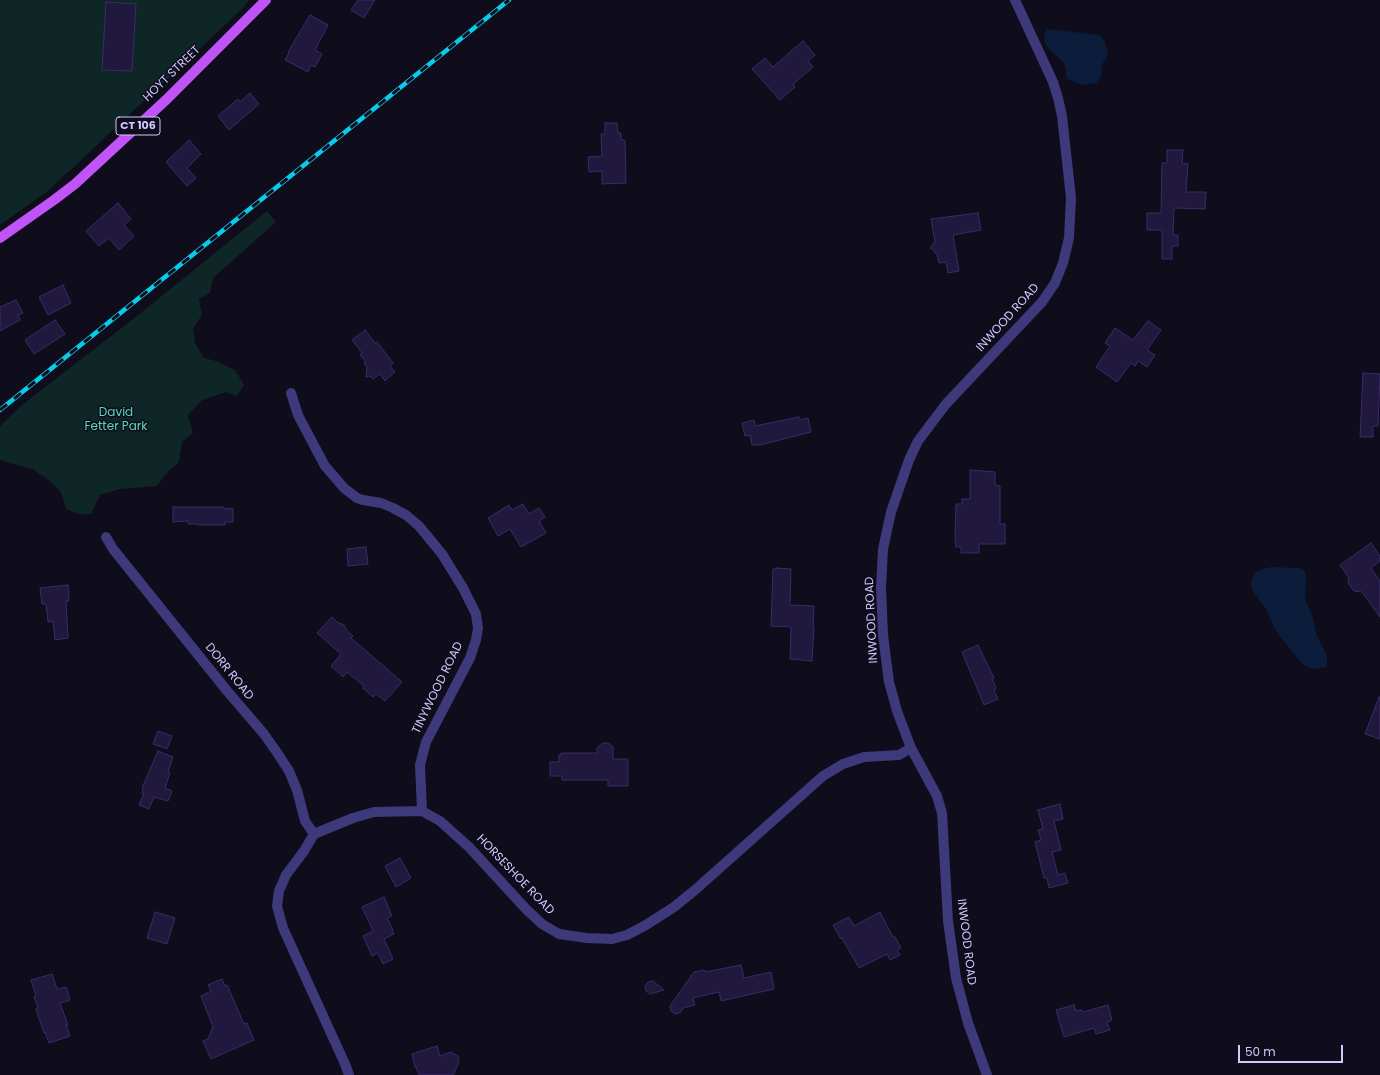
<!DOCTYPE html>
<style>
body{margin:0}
#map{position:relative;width:1380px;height:1075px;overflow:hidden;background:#0f0c1c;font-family:Poppins,sans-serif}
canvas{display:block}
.scale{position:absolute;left:1238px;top:1045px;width:105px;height:18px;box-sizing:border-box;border:2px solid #d1c9fd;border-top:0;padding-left:5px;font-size:12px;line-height:14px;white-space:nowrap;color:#d1c9fd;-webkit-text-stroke:3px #0f0c1c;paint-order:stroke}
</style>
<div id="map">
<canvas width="1380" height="1075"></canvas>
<div class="scale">50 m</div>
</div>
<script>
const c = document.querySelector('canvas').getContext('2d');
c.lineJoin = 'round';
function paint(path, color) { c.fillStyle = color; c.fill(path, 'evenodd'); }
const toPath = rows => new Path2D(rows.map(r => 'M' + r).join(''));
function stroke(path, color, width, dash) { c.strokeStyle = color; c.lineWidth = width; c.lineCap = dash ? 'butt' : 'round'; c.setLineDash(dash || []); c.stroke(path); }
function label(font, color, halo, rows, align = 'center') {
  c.font = font + ' Poppins,sans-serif'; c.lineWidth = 3; c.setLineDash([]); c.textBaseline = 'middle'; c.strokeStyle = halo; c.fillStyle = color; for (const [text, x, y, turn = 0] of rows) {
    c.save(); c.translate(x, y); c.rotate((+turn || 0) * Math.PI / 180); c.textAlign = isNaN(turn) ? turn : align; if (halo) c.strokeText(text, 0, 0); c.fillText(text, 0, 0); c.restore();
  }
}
const green = toPath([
 [0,0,249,0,242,9,48,191,0,225],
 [267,211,276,222,213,278,210,293,199,299,202,315,193,328,195,343,204,358,216,361,235,370,244,385,237,396,226,392,202,400,188,415,193,433,182,442,179,462,166,474,157,486,120,489,100,495,91,514,79,514,66,509,61,492,46,478,32,469,0,460,0,426,23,404,132,320]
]);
const water = toPath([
 [1047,29,1099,35,1104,40,1108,52,1106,59,1102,64,1101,77,1096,83,1083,85,1069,80,1066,77,1066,70,1064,63,1049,49,1045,43,1044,35],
 [1271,567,1300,568,1305,571,1306,582,1305,599,1312,615,1317,636,1327,656,1327,662,1326,667,1314,669,1303,665,1276,631,1266,609,1252,590,1251,584,1252,578,1255,574,1259,570]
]);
const building = toPath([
 [358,0,375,0,364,18,351,10,358,0],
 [106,2,136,4,132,71,102,70,106,2],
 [310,15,328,25,315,50,322,54,315,67,311,65,308,72,285,60,289,53,288,52,310,15],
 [803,41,815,55,808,61,813,67,793,84,795,87,780,100,752,69,765,58,773,67,803,41],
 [250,93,259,104,229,130,218,116,238,99,240,102,250,93],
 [605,123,617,123,618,133,621,133,621,140,625,140,626,183,602,184,602,171,589,172,588,157,602,156,601,134,605,134,605,123],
 [189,140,201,154,187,168,196,178,187,186,166,162,189,140],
 [1167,150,1183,150,1182,163,1188,164,1186,192,1206,192,1205,209,1174,208,1173,235,1178,235,1178,246,1172,246,1172,259,1162,259,1162,230,1147,230,1147,213,1161,213,1162,163,1167,163,1167,150],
 [118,203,131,219,124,225,134,236,119,250,109,238,99,246,86,231,118,203],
 [978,213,981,230,953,235,959,271,948,273,946,262,939,263,937,253,935,253,934,250,930,248,935,242,931,219,978,213],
 [63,285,71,303,48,315,39,297,63,285],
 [16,300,23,313,18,315,20,320,0,331,0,307,16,300],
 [55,320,65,334,34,354,25,340,55,320],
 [1148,321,1161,330,1147,350,1155,355,1147,367,1138,361,1135,366,1131,363,1117,382,1096,367,1110,346,1105,343,1115,328,1133,340,1148,321],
 [365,330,375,343,377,342,393,363,390,366,395,372,385,381,380,374,373,379,370,376,366,377,367,367,364,363,366,362,360,355,362,353,352,340,365,330],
 [1363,373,1380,374,1378,426,1373,426,1373,437,1360,437,1363,373],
 [799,417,799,420,808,418,811,432,760,445,752,445,750,435,745,436,742,423,754,420,755,426,799,417],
 [970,470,995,472,995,485,1000,486,1000,524,1005,524,1005,544,979,544,979,553,961,553,961,547,956,547,955,536,956,504,962,504,962,499,970,499,970,470],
 [523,504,529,514,539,508,545,517,539,521,546,533,521,547,510,529,498,536,488,518,509,505,512,510,523,504],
 [173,507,224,507,224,509,233,508,233,522,225,522,225,525,198,525,198,524,188,524,188,521,173,522,173,507],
 [1371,543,1380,556,1380,561,1371,568,1380,581,1380,617,1362,592,1354,591,1348,583,1349,578,1340,565,1371,543],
 [366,547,368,564,348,566,347,549,366,547],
 [776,568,791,569,790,605,814,606,813,627,814,627,812,661,790,659,791,627,771,626,773,569,776,569,776,568],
 [68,585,69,601,66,601,68,638,55,640,53,621,48,622,46,604,42,604,40,588,68,585],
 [332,617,337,622,344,625,348,632,353,636,351,638,402,682,385,701,376,694,373,697,363,688,364,686,347,672,343,677,331,666,341,654,317,633,332,617],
 [978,645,994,678,992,679,995,685,996,689,994,690,998,699,984,705,962,652,978,645],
 [1379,697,1380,697,1380,739,1365,734,1379,697],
 [158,731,172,736,167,749,153,744,158,731],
 [603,743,608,743,613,747,613,759,628,759,628,786,608,786,608,780,562,780,562,776,550,776,550,762,559,762,559,755,561,755,561,753,597,753,597,748,603,743],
 [158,751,173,757,168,772,170,773,165,788,172,791,168,801,154,797,149,809,139,805,144,793,142,793,143,789,142,788,158,751],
 [1060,804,1063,819,1054,821,1061,850,1052,852,1058,875,1065,873,1068,883,1049,888,1047,878,1044,878,1035,842,1041,840,1038,830,1043,829,1038,810,1060,804],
 [400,858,411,878,396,887,385,866,400,858],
 [384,897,392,916,387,918,393,930,392,930,394,934,384,939,393,959,383,964,378,953,372,956,363,936,373,931,362,907,384,897],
 [155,912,175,918,167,944,147,938,155,912],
 [880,912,893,937,895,937,901,948,897,950,900,955,890,960,887,954,859,968,842,938,841,939,833,925,849,917,854,926,880,912],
 [741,965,744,978,771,972,774,989,721,1001,719,992,693,998,695,1005,683,1008,680,1013,675,1014,671,1011,670,1006,694,972,704,970,705,972,741,965],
 [52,974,57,989,66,987,70,1000,60,1003,68,1025,66,1025,70,1036,49,1043,45,1032,44,1033,36,1009,38,1008,34,997,36,996,31,980,52,974],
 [222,979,225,986,227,985,244,1024,247,1023,254,1040,211,1059,203,1041,208,1039,213,1027,201,996,211,991,208,985,222,979],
 [653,981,664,990,650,994,646,991,645,986,648,982,653,981],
 [1074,1005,1076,1011,1082,1010,1083,1012,1108,1005,1112,1020,1107,1022,1110,1030,1096,1034,1094,1028,1064,1037,1056,1010,1074,1005],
 [437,1046,440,1056,451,1052,458,1056,459,1062,453,1075,419,1075,416,1067,415,1067,412,1054,437,1046]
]);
const minor = toPath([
 [291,393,298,415,318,453,325,466,344,488,357,498,363,500,381,503,393,508,406,515,419,526,442,554,463,588,476,614,478,628,476,640,470,658,426,742,420,765,422,811],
 [106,537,113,549,228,692,264,734,278,754,289,771,297,790,305,821,314,834],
 [349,1075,345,1064,283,928,277,906,279,891,286,875,304,851,314,834,353,818,374,812,422,811,440,821,469,847,526,909,542,924,559,934,587,938,612,939,627,935,646,925,674,907,695,890,823,776,843,764,864,757,899,755,911,748],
 [987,1075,968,1023,956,978,948,921,942,813,937,796,911,748,897,711,889,682,883,635,881,588,883,549,891,512,909,460,918,441,946,404,1042,302,1055,283,1063,263,1069,238,1071,198,1062,116,1058,98,1053,82,1015,0]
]);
const major = toPath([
 [0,238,54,200,75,184,167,99,266,0]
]);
const rail = toPath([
 [0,410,509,0]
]);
const shields = [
 [138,126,44]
];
const shieldNames = [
 ["CT 106",138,126]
];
const streetNames = [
 ["HOYT STREET",172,74,-44],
 ["INWOOD ROAD",1008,318,-48],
 ["INWOOD ROAD",872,620,-93],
 ["DORR ROAD",229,672,51],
 ["TINYWOOD ROAD",438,688,-64],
 ["HORSESHOE ROAD",515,875,46],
 ["INWOOD ROAD",966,942,83]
];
const parkNames = [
 ["David",116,413],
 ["Fetter Park",116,427]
];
paint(green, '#0f2626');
paint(water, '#0c1c3b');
paint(building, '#21193d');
stroke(building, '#392c68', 1);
stroke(minor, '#3d397a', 10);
stroke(major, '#c054f9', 10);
stroke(rail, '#08cdea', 4.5);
stroke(rail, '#0f0c1c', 3, [9]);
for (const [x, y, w] of shields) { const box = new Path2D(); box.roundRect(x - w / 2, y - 9, w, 18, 3); c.fillStyle = '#0f0c1c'; c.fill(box); stroke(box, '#d1c9fd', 1); }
label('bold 11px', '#d1c9fd', null, shieldNames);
label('12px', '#d1c9fd', '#0f0c1c', streetNames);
label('12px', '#59d9bd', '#0f0c1c', parkNames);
</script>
